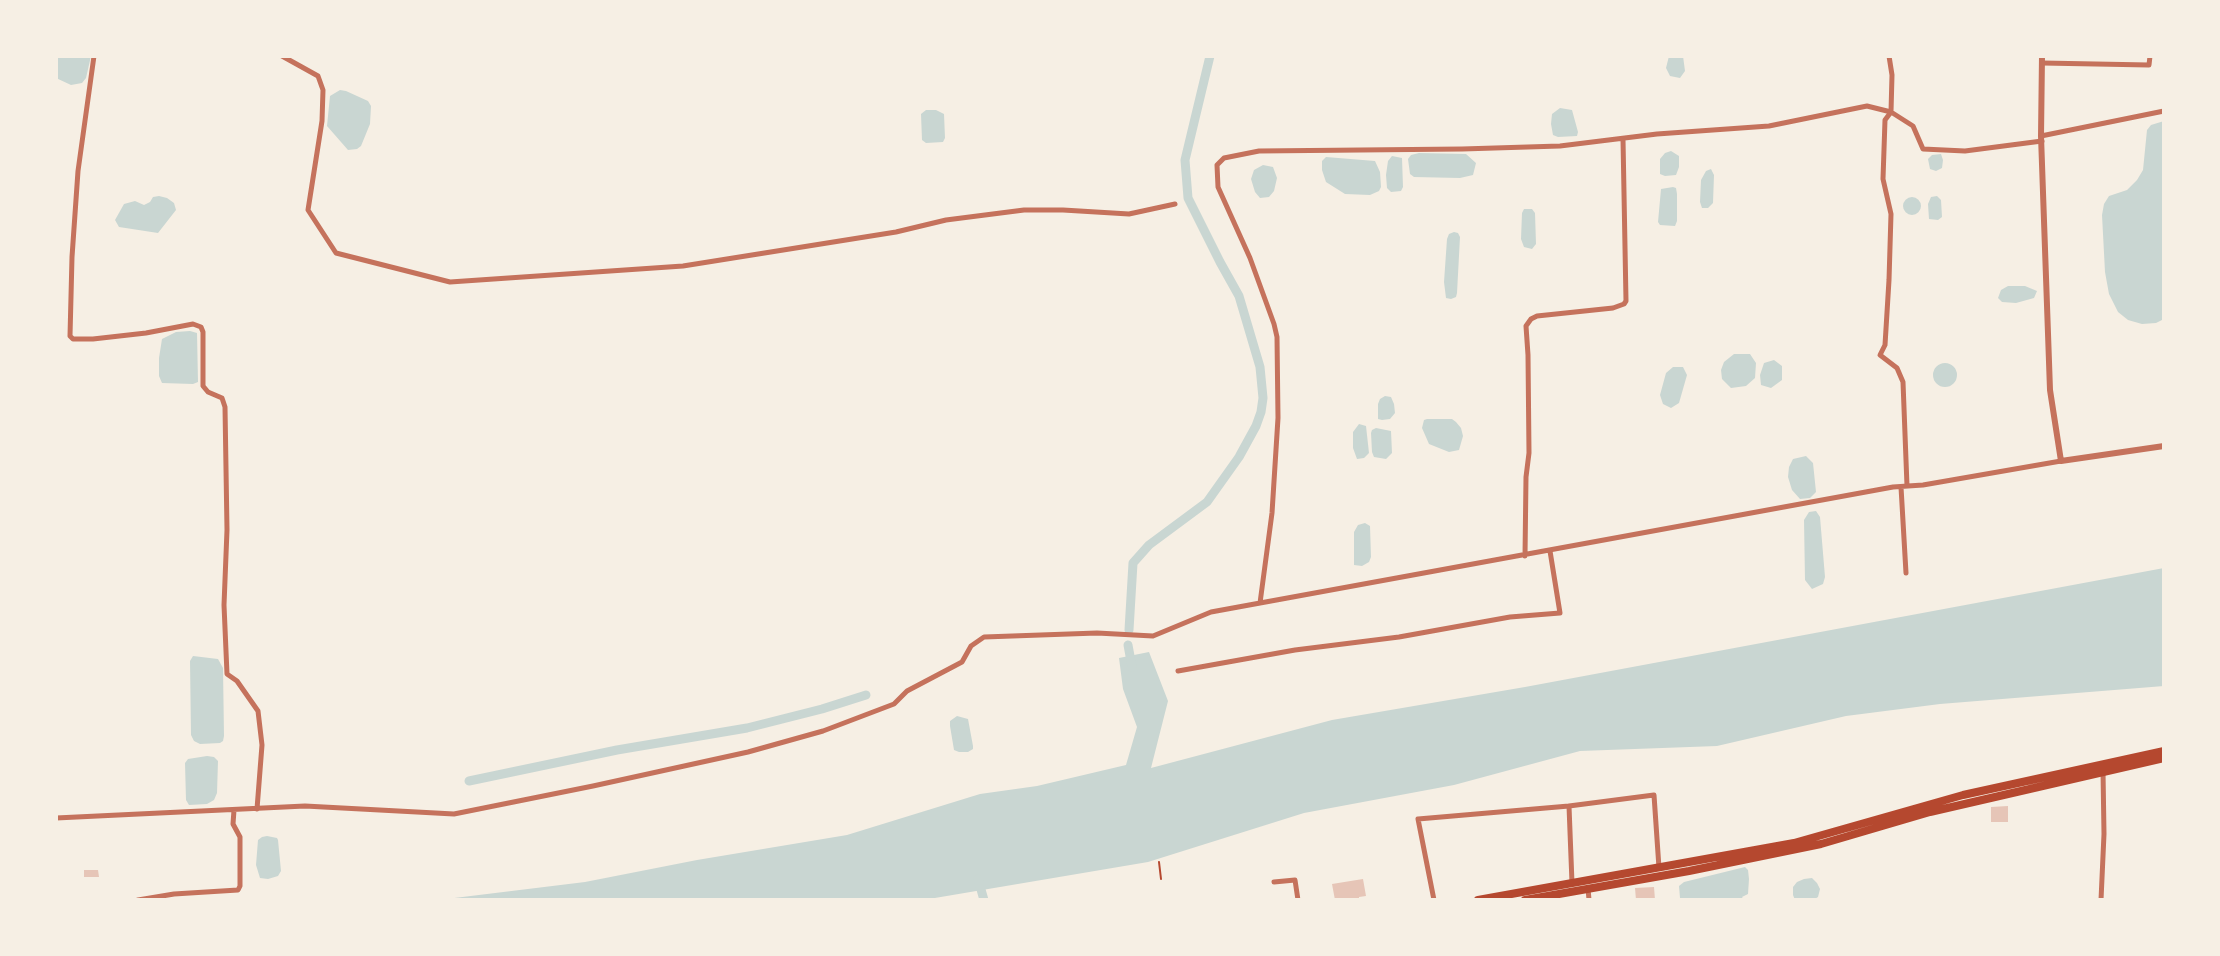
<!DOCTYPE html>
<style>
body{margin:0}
#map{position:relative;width:2220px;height:956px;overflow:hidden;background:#f6efe4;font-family:"Exo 2",sans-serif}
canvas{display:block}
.frame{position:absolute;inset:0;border:58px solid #f6efe4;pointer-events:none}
</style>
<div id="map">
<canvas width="2220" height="956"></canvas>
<div class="frame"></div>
</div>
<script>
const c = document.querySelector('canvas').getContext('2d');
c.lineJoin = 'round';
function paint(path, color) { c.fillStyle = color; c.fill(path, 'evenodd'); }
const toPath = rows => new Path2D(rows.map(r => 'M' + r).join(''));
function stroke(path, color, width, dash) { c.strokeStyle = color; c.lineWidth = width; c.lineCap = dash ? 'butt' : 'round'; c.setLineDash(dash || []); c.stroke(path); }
const water = toPath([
 [56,56,91,56,86,78,82,83,71,85,56,78],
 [1669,56,1683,56,1685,71,1680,78,1670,76,1666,68],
 [340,90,346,91,368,101,371,106,370,124,361,146,357,149,348,150,327,126,330,96],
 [1560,108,1572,110,1578,132,1577,136,1558,137,1553,135,1551,124,1552,114],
 [926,110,936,110,944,114,945,138,943,142,926,143,922,140,921,114],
 [2164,121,2164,319,2156,323,2142,324,2128,320,2118,312,2109,294,2105,272,2102,215,2104,204,2109,196,2127,190,2137,180,2143,170,2147,130,2151,125],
 [1671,151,1679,156,1679,167,1676,175,1665,176,1660,174,1660,159,1665,153],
 [1419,153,1466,154,1476,163,1473,175,1460,178,1414,177,1410,174,1408,159,1411,155],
 [1941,154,1943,160,1942,168,1936,171,1930,169,1928,159,1932,155],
 [1392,156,1402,158,1403,187,1401,191,1391,192,1387,188,1386,175,1388,161],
 [1326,157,1375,161,1380,172,1381,187,1379,191,1370,195,1345,194,1326,182,1322,170,1322,161],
 [1263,165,1273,167,1277,178,1274,191,1269,197,1260,198,1255,192,1251,179,1254,170],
 [1711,169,1714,175,1713,203,1708,208,1702,208,1700,202,1701,180,1706,171],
 [1673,187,1676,188,1677,194,1677,221,1675,226,1660,225,1658,222,1661,189],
 [159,196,167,198,174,203,176,210,158,233,119,227,115,220,124,204,135,201,144,205,150,202,153,197],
 [1937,196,1941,200,1942,217,1938,220,1929,219,1928,204,1931,197],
 '1903 206a9 9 0 1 1 18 0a9 9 0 1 1-18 0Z',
 [1524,209,1532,209,1535,213,1536,244,1532,249,1524,247,1521,239,1522,213],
 [1454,232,1458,233,1460,237,1457,293,1456,297,1451,299,1446,298,1444,282,1447,239,1449,234],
 [2008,286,2025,286,2037,291,2034,298,2016,303,2002,302,1998,298,2001,290],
 [190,331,197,333,198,382,193,384,162,383,159,376,159,358,162,339,176,332],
 [1734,354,1750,354,1756,363,1755,378,1746,386,1731,388,1722,379,1721,370,1724,362],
 [1774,360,1782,366,1782,380,1771,388,1761,385,1760,375,1764,363],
 '1933 375a12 12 0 1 1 24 0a12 12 0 1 1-24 0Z',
 [1673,367,1683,367,1687,375,1679,403,1671,408,1663,404,1660,395,1666,373],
 [1385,396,1391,397,1394,404,1395,413,1390,419,1382,420,1378,419,1378,404,1380,399],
 [1427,419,1452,419,1456,422,1461,428,1463,436,1459,450,1449,452,1429,444,1422,428,1424,420],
 [1359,424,1366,426,1369,453,1364,458,1357,459,1353,448,1353,432],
 [1376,428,1391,431,1392,453,1386,459,1374,457,1372,452,1371,433,1372,430],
 [1806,456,1813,463,1816,492,1810,498,1800,499,1792,490,1788,477,1789,467,1793,459],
 [1816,511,1820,517,1825,577,1823,584,1812,589,1805,580,1804,520,1809,512],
 [1365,523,1370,526,1371,557,1369,562,1362,566,1354,565,1354,532,1358,525],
 [2164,568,2164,686,1940,704,1846,716,1717,746,1580,751,1454,785,1304,813,1148,862,923,900,438,900,585,882,697,860,847,835,980,794,1037,786,1126,765,1137,727,1123,689,1119,658,1149,652,1168,701,1151,768,1332,720,1525,687],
 [193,656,218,659,223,668,224,736,223,741,220,743,200,744,194,741,191,735,190,661],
 [957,716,968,719,973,746,973,749,968,752,959,752,954,750,950,726,950,721],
 [207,756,214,757,218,761,217,793,214,800,207,804,189,805,186,800,185,763,188,759],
 [267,836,277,838,278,840,281,871,278,876,268,879,260,878,256,865,258,840,262,837],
 [1745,867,1748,870,1749,879,1748,894,1742,897,1744,900,1685,900,1680,898,1679,886,1684,882],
 [1812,878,1817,883,1820,889,1818,897,1813,900,1795,900,1793,895,1793,887,1797,882,1804,879]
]);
const canal = toPath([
 [1129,630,1133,563,1149,545,1207,502,1239,457,1256,426,1261,412,1263,398,1260,367,1239,296,1220,262,1188,198,1185,160,1210,56],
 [1128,645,1132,667],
 [469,781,617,750,747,728,822,709,866,695],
 [978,879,984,900]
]);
const building = toPath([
 [2008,806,2008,822,1991,822,1991,807],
 [84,870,98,870,99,877,84,877],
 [1363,879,1366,896,1359,897,1359,900,1335,900,1332,884],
 [1654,887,1655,900,1636,900,1635,888]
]);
const path = toPath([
 [1159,862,1161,879]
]);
const minor = toPath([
 [94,56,78,171,72,257,70,336,73,339,93,339,146,333,193,324,201,327,203,332,203,386,208,392,222,398,225,407,227,530,224,605,227,674,237,681,258,711,262,745,257,809],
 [282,56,318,76,323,90,322,121,308,210,336,253,450,282,683,266,896,232,946,220,1024,210,1063,210,1129,214,1175,204],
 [1889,56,1892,75,1891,112,1885,120,1883,179,1891,214,1889,280,1885,345,1880,355,1897,368,1903,382,1907,486],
 [2042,63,2149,65,2150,56],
 [2041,136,2164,111],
 [1901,487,1906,573],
 [1525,556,1526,477,1529,453,1528,355,1526,326,1531,319,1537,316,1613,308,1624,304,1626,301,1623,139],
 [1260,603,1272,513,1278,418,1277,337,1274,324,1250,258,1218,187,1217,165,1224,158,1259,151,1462,149,1560,146,1657,134,1769,126,1867,106,1891,112,1913,126,1923,149,1965,151,2042,141],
 [1178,671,1295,650,1399,637,1510,617,1560,613,1550,551],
 [1569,806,1654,795,1659,868],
 [56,818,305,806,454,814,593,786,748,752,823,731,894,704,907,691,962,662,971,646,984,637,1097,633,1153,636,1211,612,1893,487,1923,485,2061,461],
 [1274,882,1295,880,1298,900],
 [1588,888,1589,900],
 [138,900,174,894,238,890,240,886,240,837,233,824,234,810],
 [1434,900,1418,819,1569,806,1572,883],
 [2101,900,2104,834,2103,771]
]);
const tertiary = toPath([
 [2042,56,2041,136,2050,390,2061,461,2164,446]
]);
const primary = toPath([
 [1478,900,1794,843,1963,795,2164,751],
 [1525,900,1689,871,1821,844,1930,812,2164,758]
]);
paint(water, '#c9d6d2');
stroke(canal, '#c9d6d2', 9);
paint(building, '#e6c5b7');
stroke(path, '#b5482f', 2);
stroke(minor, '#c5725c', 5);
stroke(tertiary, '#c5725c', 6);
stroke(primary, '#b5482f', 8);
</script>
